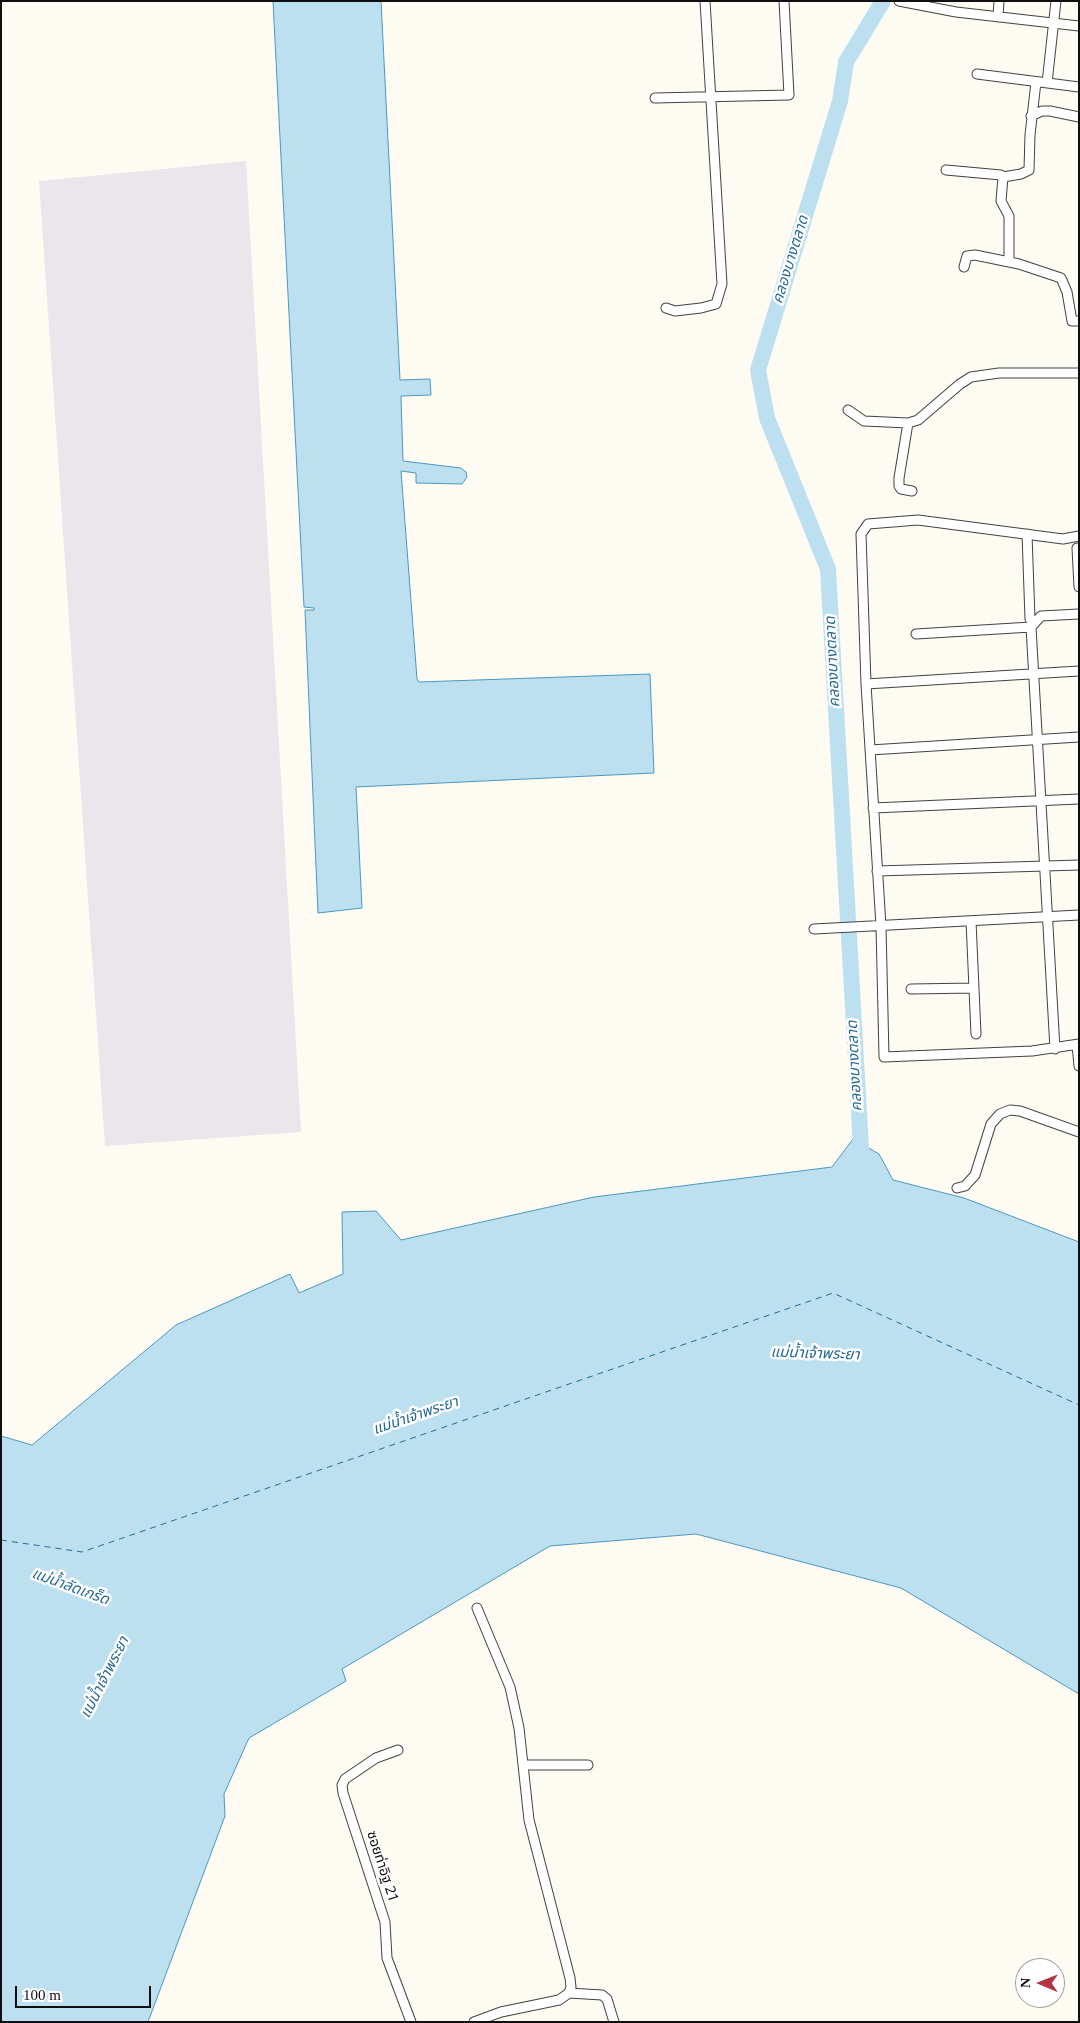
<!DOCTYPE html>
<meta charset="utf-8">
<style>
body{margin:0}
#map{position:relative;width:1080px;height:2023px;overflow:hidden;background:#fefbf2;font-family:Georgia,serif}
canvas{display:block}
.frame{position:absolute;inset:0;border:2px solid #0f0f0f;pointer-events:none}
.north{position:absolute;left:1015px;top:1958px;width:50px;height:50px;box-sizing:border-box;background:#fff;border:1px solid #9f9f9f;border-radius:50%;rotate:271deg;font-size:14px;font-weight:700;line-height:20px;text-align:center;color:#0f0f0f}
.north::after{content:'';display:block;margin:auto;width:18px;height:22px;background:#b03643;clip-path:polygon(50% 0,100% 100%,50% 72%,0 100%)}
.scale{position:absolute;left:15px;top:1986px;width:136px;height:22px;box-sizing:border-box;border:2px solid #0f0f0f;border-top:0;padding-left:6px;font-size:15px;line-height:18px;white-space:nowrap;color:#0f0f0f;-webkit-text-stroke:4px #fff;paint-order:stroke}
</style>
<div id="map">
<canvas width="1080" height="2023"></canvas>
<div class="frame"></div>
<div class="north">N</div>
<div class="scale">100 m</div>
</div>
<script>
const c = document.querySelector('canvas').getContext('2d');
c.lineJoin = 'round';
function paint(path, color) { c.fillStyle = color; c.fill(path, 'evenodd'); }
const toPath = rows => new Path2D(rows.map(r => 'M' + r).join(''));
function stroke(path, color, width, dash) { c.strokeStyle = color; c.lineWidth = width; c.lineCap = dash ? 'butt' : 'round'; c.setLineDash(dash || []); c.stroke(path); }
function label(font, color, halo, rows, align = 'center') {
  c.font = font + ' Georgia,"Noto Sans Thai",serif'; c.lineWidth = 5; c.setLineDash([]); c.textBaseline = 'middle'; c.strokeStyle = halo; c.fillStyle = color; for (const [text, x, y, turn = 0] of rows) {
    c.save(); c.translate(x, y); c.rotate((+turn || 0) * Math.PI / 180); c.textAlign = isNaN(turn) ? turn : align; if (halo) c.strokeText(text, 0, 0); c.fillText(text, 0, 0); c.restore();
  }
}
const industrial = toPath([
 [246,161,301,1132,105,1146,39,181]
]);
const water = toPath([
 [273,1,381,1,400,380,430,379,431,395,401,396,403,461,461,468,466,472,467,477,462,484,416,483,416,473,401,471,417,679,419,682,650,674,654,773,356,787,362,908,318,913,305,610,314,610,314,608,304,607,273,1],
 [853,1139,879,1154,893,1180,964,1198,1079,1242,1079,1694,901,1588,696,1534,550,1546,342,1669,346,1681,249,1738,224,1794,225,1816,148,2022,1,2022,1,1436,32,1445,176,1325,290,1274,299,1293,343,1274,342,1212,376,1211,401,1240,594,1197,832,1167,853,1139]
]);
const river = toPath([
 [862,1165,828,569,767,418,758,370,840,101,846,62,883,1]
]);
const ferry = toPath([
 [1,1540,82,1552,833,1293,1079,1405]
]);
const minor = toPath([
 [899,1,956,12,1079,26],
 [998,17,999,1],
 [977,74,1079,87],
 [1047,83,1056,1],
 [655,98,789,95,784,1],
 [1031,116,1042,111,1050,111,1079,117],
 [946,170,1001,175,1003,177,1021,174,1029,170,1030,135,1036,82],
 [1003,177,1001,201,1009,216,1009,262],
 [964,267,967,256,975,255,1019,264,1061,278,1067,292,1072,321,1079,321],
 [666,308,675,311,701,308,716,304,722,284,705,1],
 [848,410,864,421,908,423,918,420,960,384,971,377,999,373,1079,373],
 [908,423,899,478,899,486,901,489,912,491],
 [1027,534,1030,619,1034,624],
 [1079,536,1063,539,918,520,868,524,861,534,866,684,881,926,884,1057,1032,1051,1079,1044],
 [1077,548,1079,587],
 [1031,627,1055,1049],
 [916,634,1031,627,1041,616,1079,614],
 [866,684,1079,671],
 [870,750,1079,737],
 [873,808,1079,799],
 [877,871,1079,865],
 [971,921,976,1034],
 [814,929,1079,915],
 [911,989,974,988],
 [1077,1045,1079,1066],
 [957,1188,965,1186,975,1175,991,1124,1000,1114,1010,1110,1020,1111,1079,1132],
 [398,1750,376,1758,345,1779,342,1785,343,1793,385,1922,387,1958,411,2022],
 [523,1765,588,1765],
 [569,1993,602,1995,607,1999,614,2022],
 [474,2022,501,2012,559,2000,569,1993,571,1987,570,1978,529,1820,519,1728,510,1687,477,1608]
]);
const streetNames = [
 ["ซอยท่าอิฐ 21",381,1867,72]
];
const waterNames = [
 ["คลองบางตลาด",792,260,-73],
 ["คลองบางตลาด",834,662,-93],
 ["คลองบางตลาด",856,1066,-93],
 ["แม่น้ำเจ้าพระยา",815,1355,2],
 ["แม่น้ำเจ้าพระยา",416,1417,-19],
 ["แม่น้ำลัดเกร็ด",70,1588,20],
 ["แม่น้ำเจ้าพระยา",106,1678,-63]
];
paint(industrial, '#ebe5ec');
paint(water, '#bce0f0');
stroke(water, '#4b98bf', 1);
stroke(river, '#bce0f0', 16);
stroke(ferry, '#256a94', 1, [6, 5]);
stroke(minor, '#424242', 11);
stroke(minor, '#fff', 9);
label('14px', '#0f0f0f', '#fff', streetNames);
label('italic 15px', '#256a94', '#fff', waterNames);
</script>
